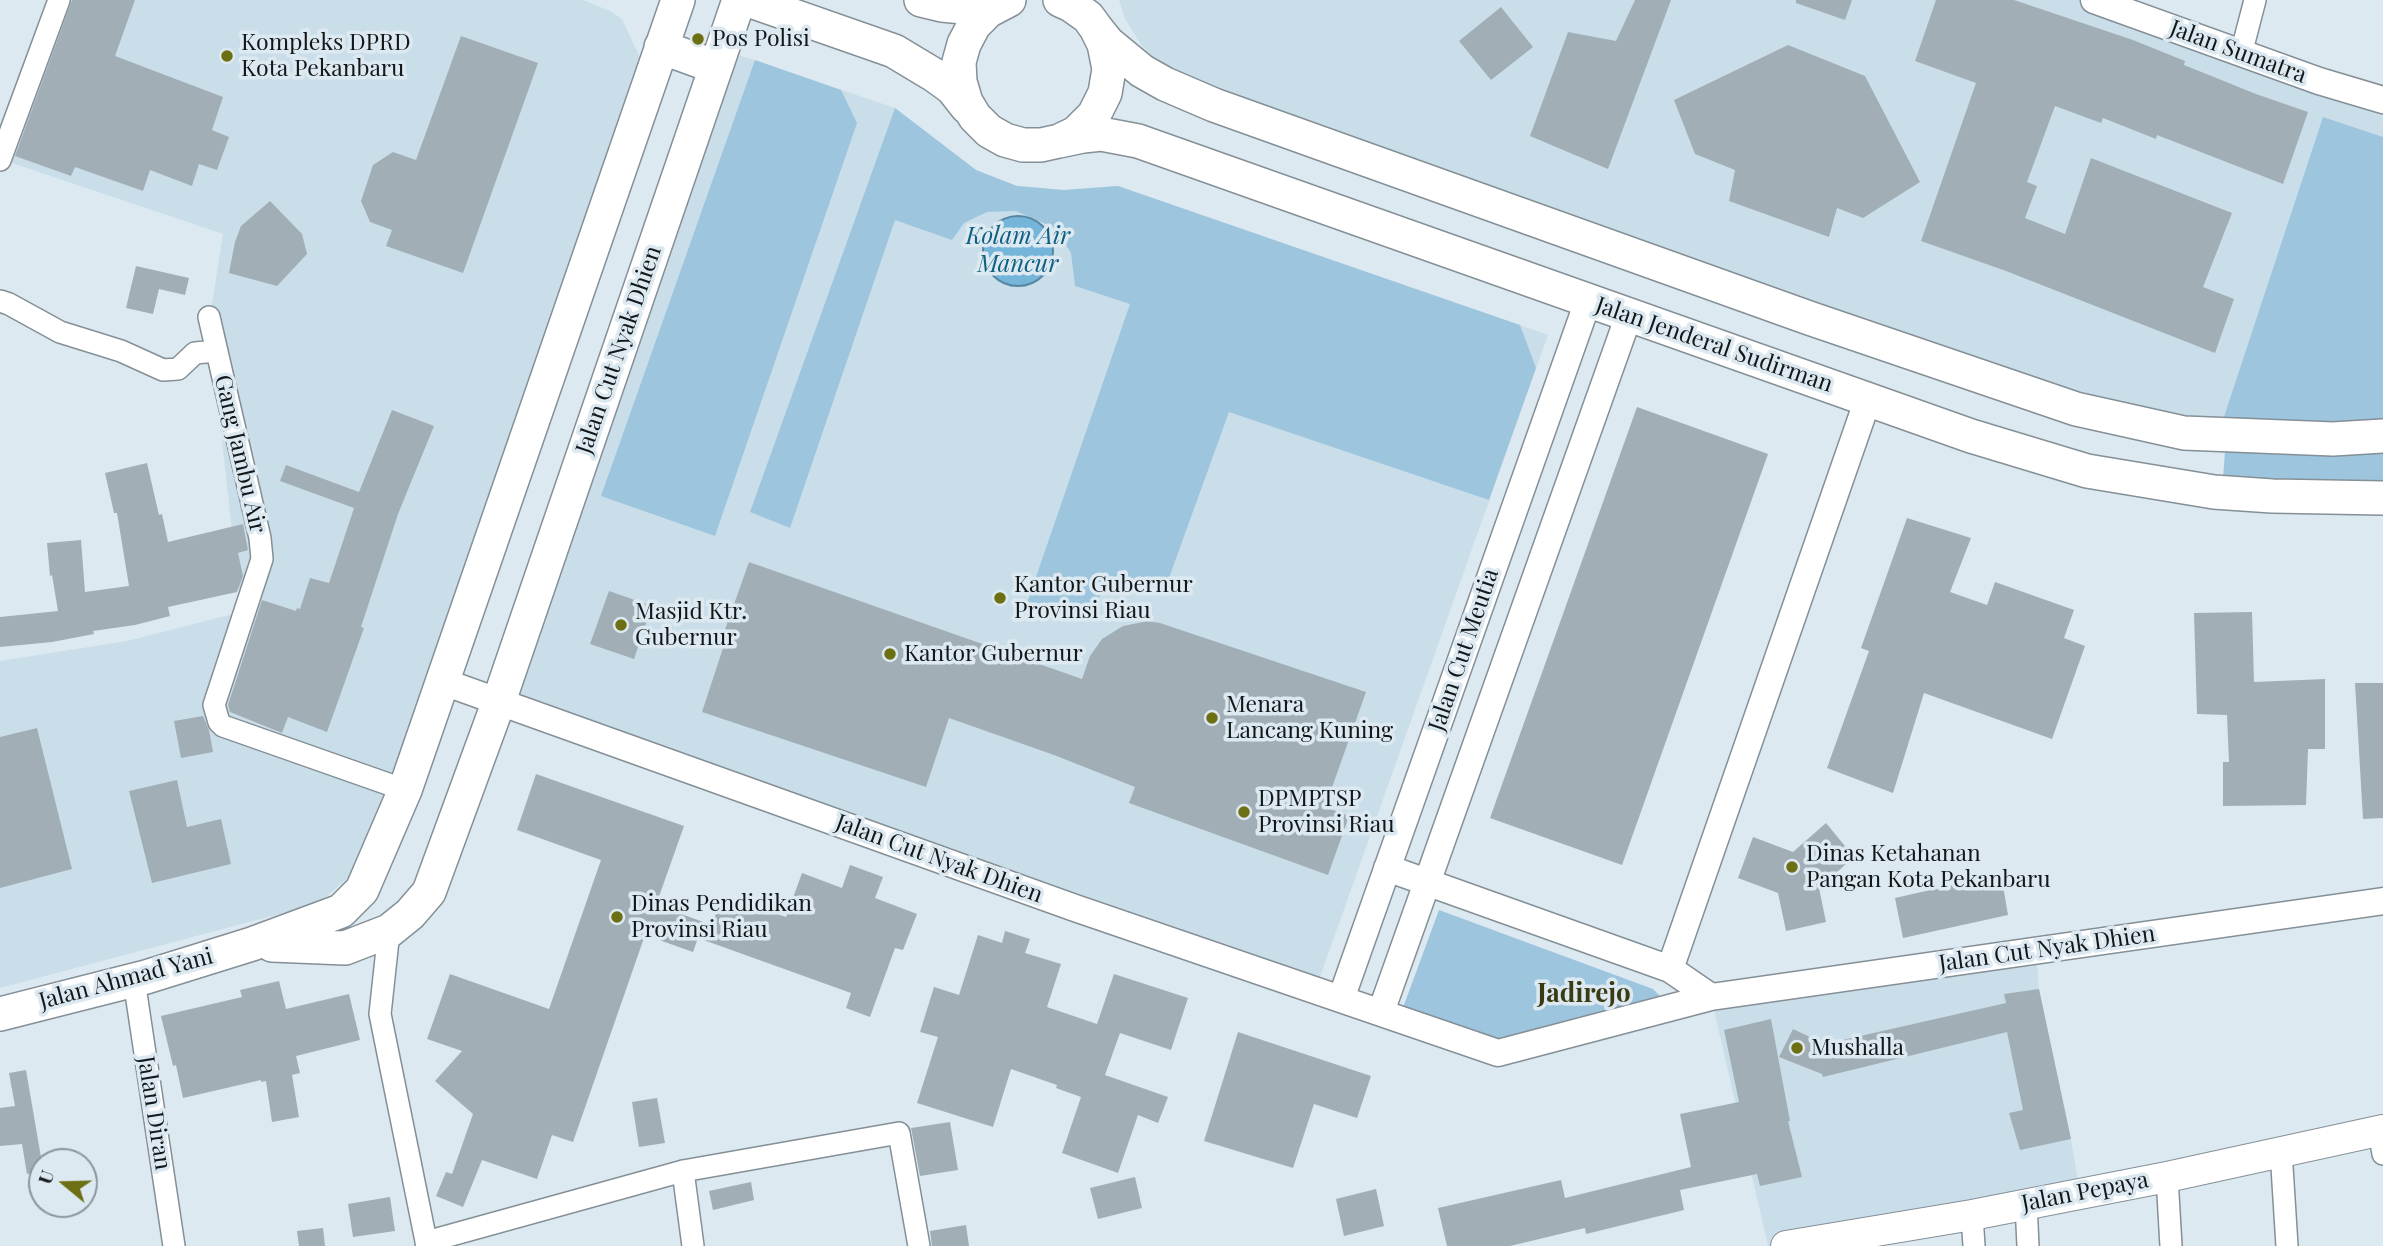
<!DOCTYPE html>
<style>
body{margin:0}
#map{position:relative;width:2383px;height:1246px;overflow:hidden;background:#dde9f1;font-family:"Playfair Display",serif}
canvas{display:block}
.north{position:absolute;left:28px;top:1148px;width:70px;height:70px;box-sizing:border-box;background:#dde9f1;border:2px solid #8c959b;border-radius:50%;rotate:289deg;font-size:19px;font-weight:700;line-height:28px;text-align:center;color:#121719}
.north::after{content:'';display:block;margin:auto;width:24px;height:32px;background:#6d6f13;clip-path:polygon(50% 0,100% 100%,50% 72%,0 100%)}
</style>
<div id="map">
<canvas width="2383" height="1246"></canvas>
<div class="north">U</div>
</div>
<script>
const c = document.querySelector('canvas').getContext('2d');
c.lineJoin = 'round';
function paint(path, color) { c.fillStyle = color; c.fill(path, 'evenodd'); }
const toPath = rows => new Path2D(rows.map(r => 'M' + r).join(''));
function stroke(path, color, width, dash) { c.strokeStyle = color; c.lineWidth = width; c.lineCap = dash ? 'butt' : 'round'; c.setLineDash(dash || []); c.stroke(path); }
function label(font, color, halo, rows, align = 'center') {
  c.font = font + ' "Playfair Display",serif'; c.lineWidth = 7; c.setLineDash([]); c.textBaseline = 'middle'; c.strokeStyle = halo; c.fillStyle = color; for (const [text, x, y, turn = 0] of rows) {
    c.save(); c.translate(x, y); c.rotate((+turn || 0) * Math.PI / 180); c.textAlign = isNaN(turn) ? turn : align; if (halo) c.strokeText(text, 0, 0); c.fillText(text, 0, 0); c.restore();
  }
}
const built = toPath([
 [48,0,583,0,610,11,622,19,642,62,378,831,353,874,323,899,306,907,0,988,0,661,127,641,241,612,209,323,223,234,0,159],
 [1119,0,2088,0,2383,102,2383,421,2213,425,2075,401,1178,73,1153,57,1142,46,1125,19],
 [733,53,895,108,976,170,1017,186,1064,190,1118,186,1548,335,1320,977,512,697],
 [2036,951,2039,989,2071,1139,2080,1193,1786,1246,1768,1246,1711,997]
]);
const green = toPath([
 [755,60,841,90,857,123,715,536,601,496],
 [895,108,976,170,1017,186,1064,190,1118,186,1520,325,1536,368,1489,500,1229,412,1169,578,1136,584,1103,594,1070,621,1026,606,1130,304,1075,286,1071,253,1055,228,1016,211,987,212,964,223,952,240,895,220,790,528,750,512],
 [2323,117,2383,137,2383,433,2217,438],
 [2383,450,2383,483,2223,480,2225,451,2345,452],
 [1439,910,1653,989,1670,1006,1499,1047,1401,1013]
]);
const water = toPath([
 '983 251a35 35 0 1 1 70 0a35 35 0 1 1-70 0Z'
]);
const building = toPath([
 [72,0,135,0,115,56,223,97,212,130,229,137,217,170,199,164,192,186,150,170,143,191,75,167,71,176,15,156],
 [1635,0,1671,0,1608,169,1530,136,1568,32,1616,41],
 [1796,0,1852,0,1845,20,1796,3],
 [1936,0,2014,0,2133,40,2185,61,2184,65,2256,94,2308,112,2283,184,2157,135,2156,139,2103,118,2101,123,2055,106,2027,182,2037,186,2025,218,2065,234,2091,158,2232,213,2203,287,2234,299,2215,353,2006,271,1921,241,1976,83,1915,61],
 [1501,7,1533,47,1491,80,1459,41],
 [461,36,538,63,463,273,386,246,392,230,370,222,361,201,373,165,393,152,416,160],
 [1788,45,1865,76,1920,182,1863,218,1837,208,1829,237,1729,201,1735,170,1695,154,1674,100],
 [270,201,302,234,307,254,277,286,229,273,235,242,241,226],
 [136,266,189,278,185,295,159,289,153,314,126,308],
 [1637,407,1768,454,1622,865,1490,818],
 [392,410,434,426,398,514,361,627,364,628,327,732,288,717,282,733,230,712,228,705,262,600,296,611,297,608,300,609,310,578,329,583,354,508,280,481,286,465,359,492],
 [147,463,159,515,162,514,168,542,243,524,248,550,238,553,243,576,237,592,168,607,170,616,135,625,93,631,94,634,52,642,0,647,0,617,58,611,52,575,50,576,47,543,81,540,85,592,129,586,117,513,114,513,105,473],
 [1907,518,1971,538,1950,592,1987,605,1995,582,2074,610,2064,638,2085,646,2052,739,1924,693,1893,793,1827,768,1869,651,1861,648],
 [749,562,1082,679,1090,656,1102,639,1123,626,1148,621,1160,623,1366,692,1325,807,1349,816,1328,875,1129,803,1135,787,1054,755,949,718,926,787,702,712,726,639,722,638],
 [609,591,652,606,634,659,590,644],
 [2252,612,2254,682,2325,679,2325,749,2308,749,2306,805,2223,806,2223,762,2229,762,2227,715,2197,714,2194,613],
 [2355,683,2383,683,2383,818,2363,819],
 [203,716,209,730,213,752,181,758,174,721],
 [37,728,72,869,0,888,0,737],
 [536,774,684,826,656,905,712,925,720,901,752,913,754,906,786,917,802,873,842,888,850,865,883,877,875,898,917,914,903,950,895,948,870,1017,846,1008,851,993,698,938,693,952,645,935,573,1142,552,1135,537,1179,482,1160,463,1207,436,1196,446,1172,452,1174,473,1114,435,1081,462,1051,427,1039,450,974,549,1009,601,860,517,830],
 [177,780,187,827,221,819,231,864,152,883,129,791],
 [1826,823,1854,857,1819,888,1826,922,1786,931,1778,893,1738,878,1753,837,1793,852],
 [2001,874,2008,915,1903,938,1895,898],
 [1005,931,1030,939,1025,953,1061,964,1047,1007,1097,1024,1114,974,1188,998,1171,1050,1120,1033,1105,1075,1168,1097,1158,1123,1138,1115,1118,1173,1062,1153,1081,1097,1056,1088,1057,1085,1011,1069,993,1127,917,1103,938,1037,920,1032,934,987,959,995,978,935,1002,943],
 [279,981,286,1009,349,994,360,1040,296,1056,300,1073,292,1075,299,1117,272,1122,266,1081,261,1082,261,1080,183,1098,176,1065,173,1066,161,1016,242,997,240,990],
 [2039,989,2071,1139,2020,1150,2009,1113,2023,1110,2007,1032,1823,1077,1822,1074,1779,1057,1793,1029,1825,1044,2006,1003,2004,994],
 [1771,1019,1790,1121,1788,1121,1802,1177,1760,1186,1757,1174,1680,1190,1684,1210,1586,1234,1585,1228,1510,1246,1447,1246,1438,1208,1561,1180,1565,1198,1691,1167,1680,1114,1739,1102,1724,1030],
 [1238,1032,1371,1076,1357,1118,1314,1104,1293,1168,1204,1141],
 [26,1070,42,1163,42,1172,27,1174,22,1144,0,1146,0,1108,15,1106,9,1073],
 [657,1098,665,1143,639,1147,632,1102],
 [950,1122,958,1170,920,1176,911,1128],
 [1135,1177,1142,1208,1098,1219,1090,1188],
 [751,1182,754,1200,713,1210,709,1191],
 [1376,1189,1384,1226,1344,1236,1336,1199],
 [390,1197,395,1231,353,1237,348,1204],
 [966,1225,969,1246,932,1246,930,1231],
 [323,1228,325,1246,299,1246,297,1231]
]);
const minor = toPath([
 [2241,54,2255,0],
 [0,160,59,0],
 [0,301,9,304,60,332,121,351,163,370,178,369,195,353,217,351],
 [209,317,260,538,262,559,214,705,219,722,223,726,405,790],
 [389,931,380,1014,427,1246],
 [134,980,174,1246],
 [2379,1130,2383,1154],
 [2281,1151,2287,1246],
 [683,1171,693,1246],
 [2167,1177,2171,1246],
 [2026,1203,2028,1246],
 [1972,1215,1974,1246],
 [426,1242,683,1171,899,1133,919,1246]
]);
const tertiary = toPath([
 [2094,0,2319,81,2383,100],
 [441,681,1075,908,1498,1053,1711,997,2383,901],
 [1387,868,1670,969,1711,997],
 [1670,969,1868,399],
 [1341,999,1588,301],
 [1381,1012,1629,315]
]);
const secondary = toPath([
 [1786,1246,1972,1215,2167,1177,2383,1130]
]);
const primary = toPath([
 [748,0,894,51,934,75,952,88,967,107],
 [921,0,942,5,974,8,1005,1],
 [1009,0,988,11,974,25,964,44,959,62,960,82,966,102,975,117,989,131,1005,140,1023,145,1041,145,1059,141,1076,133,1094,115,1105,93,1109,69,1104,44,1096,28,1088,17,1071,5,1060,0],
 [1096,28,1108,43,1142,71,1165,84,1214,105,1809,318,2076,409,2184,433,2333,439,2383,436],
 [661,47,716,67],
 [1059,141,1083,136,1101,134,1138,141,1971,436,2087,471,2214,492,2272,496,2383,498],
 [272,945,345,948,389,931,410,914,429,892,499,701,739,0],
 [0,1014,146,977,252,944,341,911,362,890,405,790,678,0]
]);
const markers = [
 [698,39,7,"#6d6f13"],
 [227,56,7,"#6d6f13"],
 [1000,598,7,"#6d6f13"],
 [621,625,7,"#6d6f13"],
 [890,654,7,"#6d6f13"],
 [1212,718,7,"#6d6f13"],
 [1244,812,7,"#6d6f13"],
 [1792,867,7,"#6d6f13"],
 [617,917,7,"#6d6f13"],
 [1797,1048,7,"#6d6f13"]
];
const poiNames = [
 ["Pos Polisi",712,39],
 ["Kompleks DPRD",241,43],
 ["Kota Pekanbaru",241,69],
 ["Kantor Gubernur",1014,585],
 ["Provinsi Riau",1014,611],
 ["Masjid Ktr.",635,612],
 ["Gubernur",635,638],
 ["Kantor Gubernur",904,654],
 ["Menara",1226,705],
 ["Lancang Kuning",1226,731],
 ["DPMPTSP",1258,799],
 ["Provinsi Riau",1258,825],
 ["Dinas Ketahanan",1806,854],
 ["Pangan Kota Pekanbaru",1806,880],
 ["Dinas Pendidikan",631,904],
 ["Provinsi Riau",631,930],
 ["Mushalla",1811,1048]
];
const streetNames = [
 ["Jalan Sumatra",2238,52,20],
 ["Jalan Jenderal Sudirman",1714,345,19],
 ["Jalan Cut Nyak Dhien",619,350,-71],
 ["Gang Jambu Air",240,454,77],
 ["Jalan Cut Meutia",1464,650,-71],
 ["Jalan Cut Nyak Dhien",939,859,20],
 ["Jalan Cut Nyak Dhien",2047,949,-8],
 ["Jalan Ahmad Yani",126,979,-15],
 ["Jalan Diran",154,1113,81],
 ["Jalan Pepaya",2085,1192,-11]
];
const waterNames = [
 ["Kolam Air",1018,237],
 ["Mancur",1018,265]
];
const quarterNames = [
 ["Jadirejo",1584,994]
];
paint(built, '#cadeea');
paint(green, '#9dc5de');
paint(water, '#75b5da');
stroke(water, '#5786a0', 2);
paint(building, '#a2aeb6');
stroke(minor, '#848f96', 24);
stroke(tertiary, '#848f96', 29);
stroke(secondary, '#848f96', 32);
stroke(primary, '#848f96', 36);
stroke(minor, '#fff', 21);
stroke(tertiary, '#fff', 26);
stroke(secondary, '#fff', 30);
stroke(primary, '#fff', 33);
for (const [x, y, r, color] of markers) { const dot = new Path2D(); dot.arc(x, y, r, 0, 2 * Math.PI); c.fillStyle = color; c.fill(dot); stroke(dot, '#dde9f1', 2.5); }
label('23px', '#121719', '#dde9f1', poiNames, 'left');
label('23px', '#121719', '#dde9f1', streetNames);
label('italic 24px', '#0f5f83', '#dde9f1', waterNames);
label('bold 26px', '#3a3b12', '#dde9f1', quarterNames);
</script>
